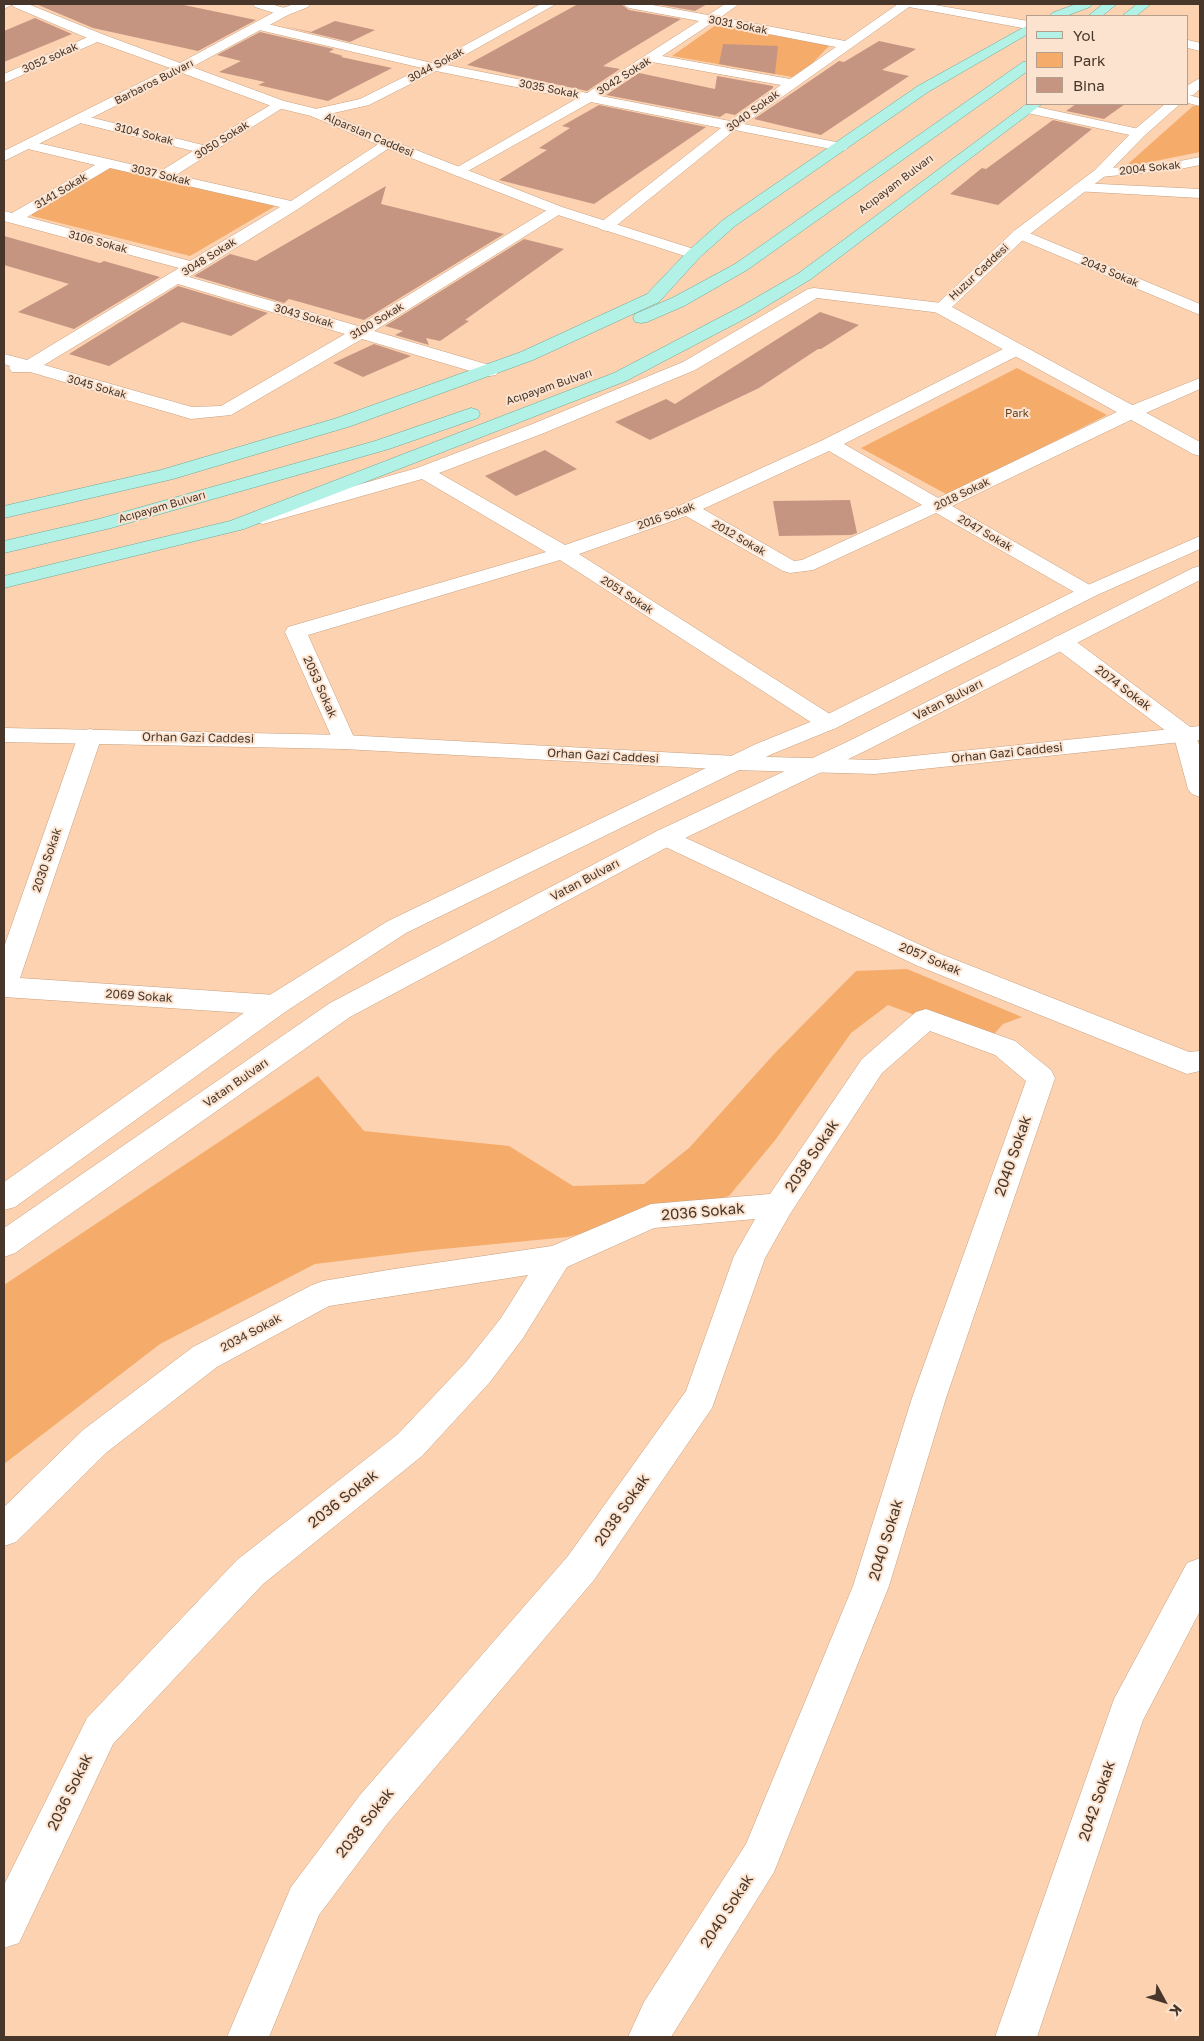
<!DOCTYPE html>
<meta charset="utf-8">
<style>
body{margin:0}
#map{position:relative;width:1204px;height:2041px;overflow:hidden;background:#fcd2b0;font-family:"Golos Text",sans-serif}
canvas{display:block}
.frame{position:absolute;inset:0;border:5px solid #473629;pointer-events:none}
.legend{position:absolute;left:1026px;top:15px;width:162px;height:90px;box-sizing:border-box;background:#fce3cf;border:1px solid #b49e8d;margin:0;padding:6px 9px;list-style:none;font-size:15px;color:#473629}
.legend li{display:flex;align-items:center;gap:10px;height:25px}
.legend b{width:25px;border:1px solid #b49e8d}
.north{position:absolute;left:1139px;top:1976px;width:50px;height:50px;-webkit-text-stroke:4px #fce3cf;paint-order:stroke;rotate:129deg;font-size:14px;font-weight:700;line-height:20px;text-align:center;color:#473629}
.north::after{content:'';display:block;margin:auto;width:18px;height:22px;background:#473629;clip-path:polygon(50% 0,100% 100%,50% 72%,0 100%)}
</style>
<div id="map">
<canvas width="1204" height="2041"></canvas>
<div class="frame"></div>
<ul class="legend">
<li><b style="height:6px;background:#b2f1e6"></b>Yol</li>
<li><b style="height:14px;background:#f5ab6a"></b>Park</li>
<li><b style="height:14px;background:#c59582"></b>Bina</li>
</ul>
<div class="north">K</div>
</div>
<script>
const c = document.querySelector('canvas').getContext('2d');
c.lineJoin = 'round';
function paint(path, color) { c.fillStyle = color; c.fill(path, 'evenodd'); }
const toPath = rows => new Path2D(rows.map(r => 'M' + r).join(''));
function stroke(path, color, width, dash) { c.strokeStyle = color; c.lineWidth = width; c.lineCap = dash ? 'butt' : 'round'; c.setLineDash(dash || []); c.stroke(path); }
function label(font, color, halo, rows, align = 'center') {
  c.font = font + ' "Golos Text",sans-serif'; c.lineWidth = 4; c.setLineDash([]); c.textBaseline = 'middle'; c.strokeStyle = halo; c.fillStyle = color; for (const [text, x, y, turn = 0] of rows) {
    c.save(); c.translate(x, y); c.rotate((+turn || 0) * Math.PI / 180); c.textAlign = isNaN(turn) ? turn : align; if (halo) c.strokeText(text, 0, 0); c.fillText(text, 0, 0); c.restore();
  }
}
const green = toPath([
 [716,25,830,45,798,78,672,56],
 [1200,105,1200,152,1135,165,1128,164,1193,106],
 [111,166,277,205,190,256,32,216,32,212],
 [1017,368,1107,415,948,495,861,448],
 [907,969,1022,1017,1003,1024,987,1042,888,1005,851,1033,776,1139,729,1196,568,1237,422,1251,315,1264,160,1344,4,1464,4,1285,318,1076,364,1131,509,1146,573,1186,644,1184,689,1148,776,1052,856,971]
]);
const building = toPath([
 [36,4,179,4,256,20,198,51,93,28],
 [578,4,621,4,629,10,681,19,603,66,620,69,587,91,467,65],
 [656,4,707,4,695,11],
 [35,18,72,34,4,62,4,31],
 [335,21,375,30,350,42,283,26,311,32],
 [260,32,334,49,329,52,343,56,341,57,392,68,328,101,258,85,265,82,219,72,241,61,217,55],
 [879,41,916,49,882,70,909,76,821,135,754,119,839,61,844,62],
 [723,44,778,46,775,74,719,64],
 [639,73,715,89,717,76,773,86,773,88,735,115,726,113,720,117,606,95],
 [1076,104,1125,104,1104,119,1066,111],
 [599,105,706,127,594,204,499,180,547,150,539,148,570,128,562,126],
 [1053,120,1092,129,998,205,950,194,982,168,986,169],
 [386,186,381,204,504,234,364,320,289,299,284,303,194,276,230,254,256,261],
 [4,236,100,263,104,261,160,277,74,329,18,312,69,284,4,265],
 [524,239,564,249,465,320,469,321,440,341,426,338,429,345,395,335,403,331,385,326],
 [178,286,268,313,231,336,182,322,109,366,69,354],
 [820,312,859,325,821,349,818,349,759,388,650,440,615,422,666,399,675,404],
 [374,344,411,356,363,377,333,363],
 [545,450,577,469,516,496,485,476],
 [850,500,857,533,851,535,779,536,773,501]
]);
const minor = toPath([
 [4,4,13,4,4,9,4,4],
 [253,4,271,4,288,9,290,12,284,16,255,7,253,4],
 [541,4,556,4,447,65,587,93,699,21,629,8,623,4,647,4,708,15,725,4,739,4,721,17,845,41,898,4,929,4,1028,21,1028,29,909,7,744,124,846,144,848,147,846,150,841,151,735,130,612,229,606,231,600,229,598,226,600,223,721,128,591,102,459,176,454,175,452,172,454,169,576,99,436,71,369,105,316,117,311,116,309,113,311,110,360,99,422,68,255,29,253,26,259,22,432,63,541,4],
 [712,23,836,47,790,79,662,56,712,23],
 [652,62,781,85,730,121,601,96,652,62],
 [97,33,103,37,102,40,4,83,4,74,97,33],
 [1188,40,1200,43,1200,51,1188,48,1188,40],
 [1188,95,1200,98,1200,106,1188,103,1188,95],
 [279,100,286,104,284,107,176,175,291,201,383,141,393,141,395,144,298,209,189,277,358,326,552,207,562,207,565,210,562,213,374,331,496,367,499,371,496,375,490,376,484,375,362,339,231,415,191,419,30,372,12,372,9,368,10,366,4,364,4,354,27,360,179,268,4,221,4,211,12,213,95,165,24,148,22,145,24,142,29,141,161,171,193,151,76,122,74,119,81,115,203,145,279,100],
 [110,168,280,207,190,261,27,217,110,168],
 [178,284,345,334,221,406,192,407,44,365,178,284],
 [1028,105,1139,129,1144,130,1146,133,1144,136,1139,137,1023,112,1021,109,1023,106,1028,105],
 [1200,157,1200,165,1175,170,1100,177,1095,176,1093,173,1095,170,1100,169,1175,162,1200,157],
 [1080,183,1200,189,1200,198,1075,191,1072,188,1075,185,1080,183],
 [1020,229,1200,304,1200,315,1014,237,1012,234,1014,231,1020,229],
 [814,288,941,303,947,304,949,308,947,312,941,313,817,298,695,370,544,433,439,473,565,545,681,505,823,440,1009,346,1015,345,1021,346,1024,350,1021,354,844,444,938,498,1125,408,1200,378,1200,389,1139,416,952,506,1095,588,1099,592,1095,596,1088,598,1081,596,936,513,813,570,790,573,783,571,686,516,579,554,836,718,840,723,836,728,828,730,820,728,560,560,308,635,356,742,352,747,344,749,336,747,285,632,288,627,546,552,422,479,263,524,256,522,253,518,256,514,417,468,530,425,683,362,808,289,814,288],
 [829,451,922,505,802,560,794,561,703,509,829,451],
 [1062,635,1070,637,1193,729,1200,747,1200,797,1192,794,1188,789,1174,737,1054,647,1051,642,1054,637,1062,635],
 [90,729,98,731,102,736,20,978,275,995,285,998,289,1005,285,1012,275,1015,4,997,4,947,78,736,82,731,90,729],
 [666,829,936,952,1189,1052,1200,1051,1200,1071,1187,1074,1177,1070,918,966,657,843,654,837,657,831,666,829],
 [926,1009,1015,1041,1051,1070,1055,1078,946,1398,889,1586,774,1872,671,2037,628,2037,644,2002,746,1844,853,1586,912,1398,1026,1081,995,1055,930,1031,882,1073,790,1214,765,1258,712,1408,594,1580,388,1823,319,1915,269,2037,227,2037,291,1887,360,1795,568,1556,686,1391,734,1256,755,1219,654,1228,567,1267,523,1338,490,1382,422,1456,263,1584,113,1744,19,1943,4,1948,4,1885,87,1718,237,1560,398,1434,466,1362,501,1318,528,1275,329,1306,217,1367,107,1452,16,1542,4,1546,4,1507,83,1430,193,1347,312,1285,323,1281,394,1269,552,1246,651,1204,770,1194,862,1059,916,1012,926,1009],
 [1200,1558,1200,1611,1143,1720,1037,2037,995,2037,1114,1699,1187,1563,1200,1558]
]);
const tertiary = toPath([
 [12,4,28,4,102,34,180,63,280,9,294,4,310,4,308,7,288,15,192,67,284,101,321,110,393,141,562,207,700,251,702,254,700,257,694,259,688,257,552,213,383,147,311,116,274,107,182,73,4,161,4,151,170,68,92,40,14,7,12,4],
 [1200,78,1200,89,1193,95,1188,96,1188,85,1200,78],
 [1165,104,1180,104,1144,136,1105,176,1026,237,952,307,1200,442,1200,456,1193,454,935,312,933,308,1014,231,1095,170,1134,130,1165,104],
 [1200,726,1200,740,875,774,735,770,344,749,4,742,4,728,344,735,735,756,875,760,1200,726]
]);
const secondary = toPath([
 [1200,536,1200,549,1095,596,836,728,772,754,406,933,285,1012,15,1207,4,1210,4,1182,265,998,388,921,756,744,820,718,1081,588,1200,536],
 [1200,566,1200,580,867,750,675,843,350,1017,15,1253,4,1257,4,1228,330,1003,657,831,851,740,1193,568,1200,566]
]);
const primary = toPath([
 [1076,4,1092,4,1090,7,1066,16,1050,16,1052,13,1076,4],
 [1103,4,1117,4,1102,16,1088,16,1103,4],
 [1137,4,1151,4,1136,16,1122,16,1137,4],
 [1028,25,1028,34,928,92,735,226,700,257,659,302,533,360,351,426,173,479,4,518,4,506,161,470,337,418,521,352,647,294,688,251,723,220,918,86,1028,25],
 [1028,61,1028,71,747,270,684,306,647,322,641,323,635,322,633,318,635,314,672,298,735,264,1023,62,1028,61],
 [1028,103,1042,104,811,279,752,315,626,381,244,529,4,588,4,576,230,521,614,373,740,307,799,273,1028,103],
 [471,408,478,410,480,414,478,418,389,449,111,528,4,553,4,541,99,519,375,441,471,408]
]);
const farStreetnames = [
 ["3031 Sokak",738,25,11],
 ["3052 sokak",50,58,-24],
 ["3044 Sokak",436,65,-28],
 ["3042 Sokak",624,76,-32],
 ["Barbaros Bulvarı",154,82,-27],
 ["3035 Sokak",549,89,11],
 ["3040 Sokak",753,111,-36],
 ["3104 Sokak",144,134,14],
 ["Alparslan Caddesi",369,135,23],
 ["3050 Sokak",222,140,-32],
 ["2004 Sokak",1150,168,-6],
 ["3037 Sokak",161,175,13],
 ["Acıpayam Bulvarı",896,184,-37],
 ["3141 Sokak",61,191,-31],
 ["3106 Sokak",98,242,15],
 ["3048 Sokak",209,257,-32],
 ["Huzur Caddesi",979,272,-43],
 ["2043 Sokak",1110,272,23],
 ["3043 Sokak",304,316,16],
 ["3100 Sokak",377,321,-31],
 ["3045 Sokak",97,387,16],
 ["Acıpayam Bulvarı",549,387,-19],
 ["2018 Sokak",962,494,-26],
 ["Acıpayam Bulvarı",162,507,-16],
 ["2016 Sokak",666,516,-20],
 ["2047 Sokak",985,533,30],
 ["2012 Sokak",739,538,30],
 ["2051 Sokak",627,595,33]
];
const farParknames = [
 ["Park",1017,414]
];
const streetNames = [
 ["2053 Sokak",320,687,66],
 ["2074 Sokak",1123,688,37],
 ["Vatan Bulvarı",948,700,-27],
 ["Orhan Gazi Caddesi",198,738,1],
 ["Orhan Gazi Caddesi",1007,753,-6],
 ["Orhan Gazi Caddesi",603,756,3],
 ["2030 Sokak",47,860,-71],
 ["Vatan Bulvarı",585,880,-28],
 ["2057 Sokak",930,959,23],
 ["2069 Sokak",139,996,4],
 ["Vatan Bulvarı",236,1083,-35],
 ["2034 Sokak",251,1333,-28]
];
const nearStreetnames = [
 ["2038 Sokak",812,1156,-56],
 ["2040 Sokak",1013,1156,-71],
 ["2036 Sokak",703,1212,-5],
 ["2036 Sokak",343,1499,-38],
 ["2038 Sokak",622,1510,-55],
 ["2040 Sokak",886,1540,-73],
 ["2036 Sokak",70,1792,-64],
 ["2042 Sokak",1097,1801,-71],
 ["2038 Sokak",365,1823,-52],
 ["2040 Sokak",727,1911,-57]
];
paint(green, '#f5ab6a');
paint(building, '#c59582');
stroke(minor, '#c7a07f', 1);
stroke(tertiary, '#c7a07f', 1);
stroke(secondary, '#c7a07f', 1);
stroke(primary, '#6ba999', 1);
paint(minor, '#fff');
paint(tertiary, '#fff');
paint(secondary, '#fff');
paint(primary, '#b2f1e6');
label('11px', '#473629', '#fce3cf', farStreetnames);
label('11px', '#66411e', '#fce3cf', farParknames);
label('12px', '#473629', '#fce3cf', streetNames);
label('15px', '#473629', '#fce3cf', nearStreetnames);
</script>
